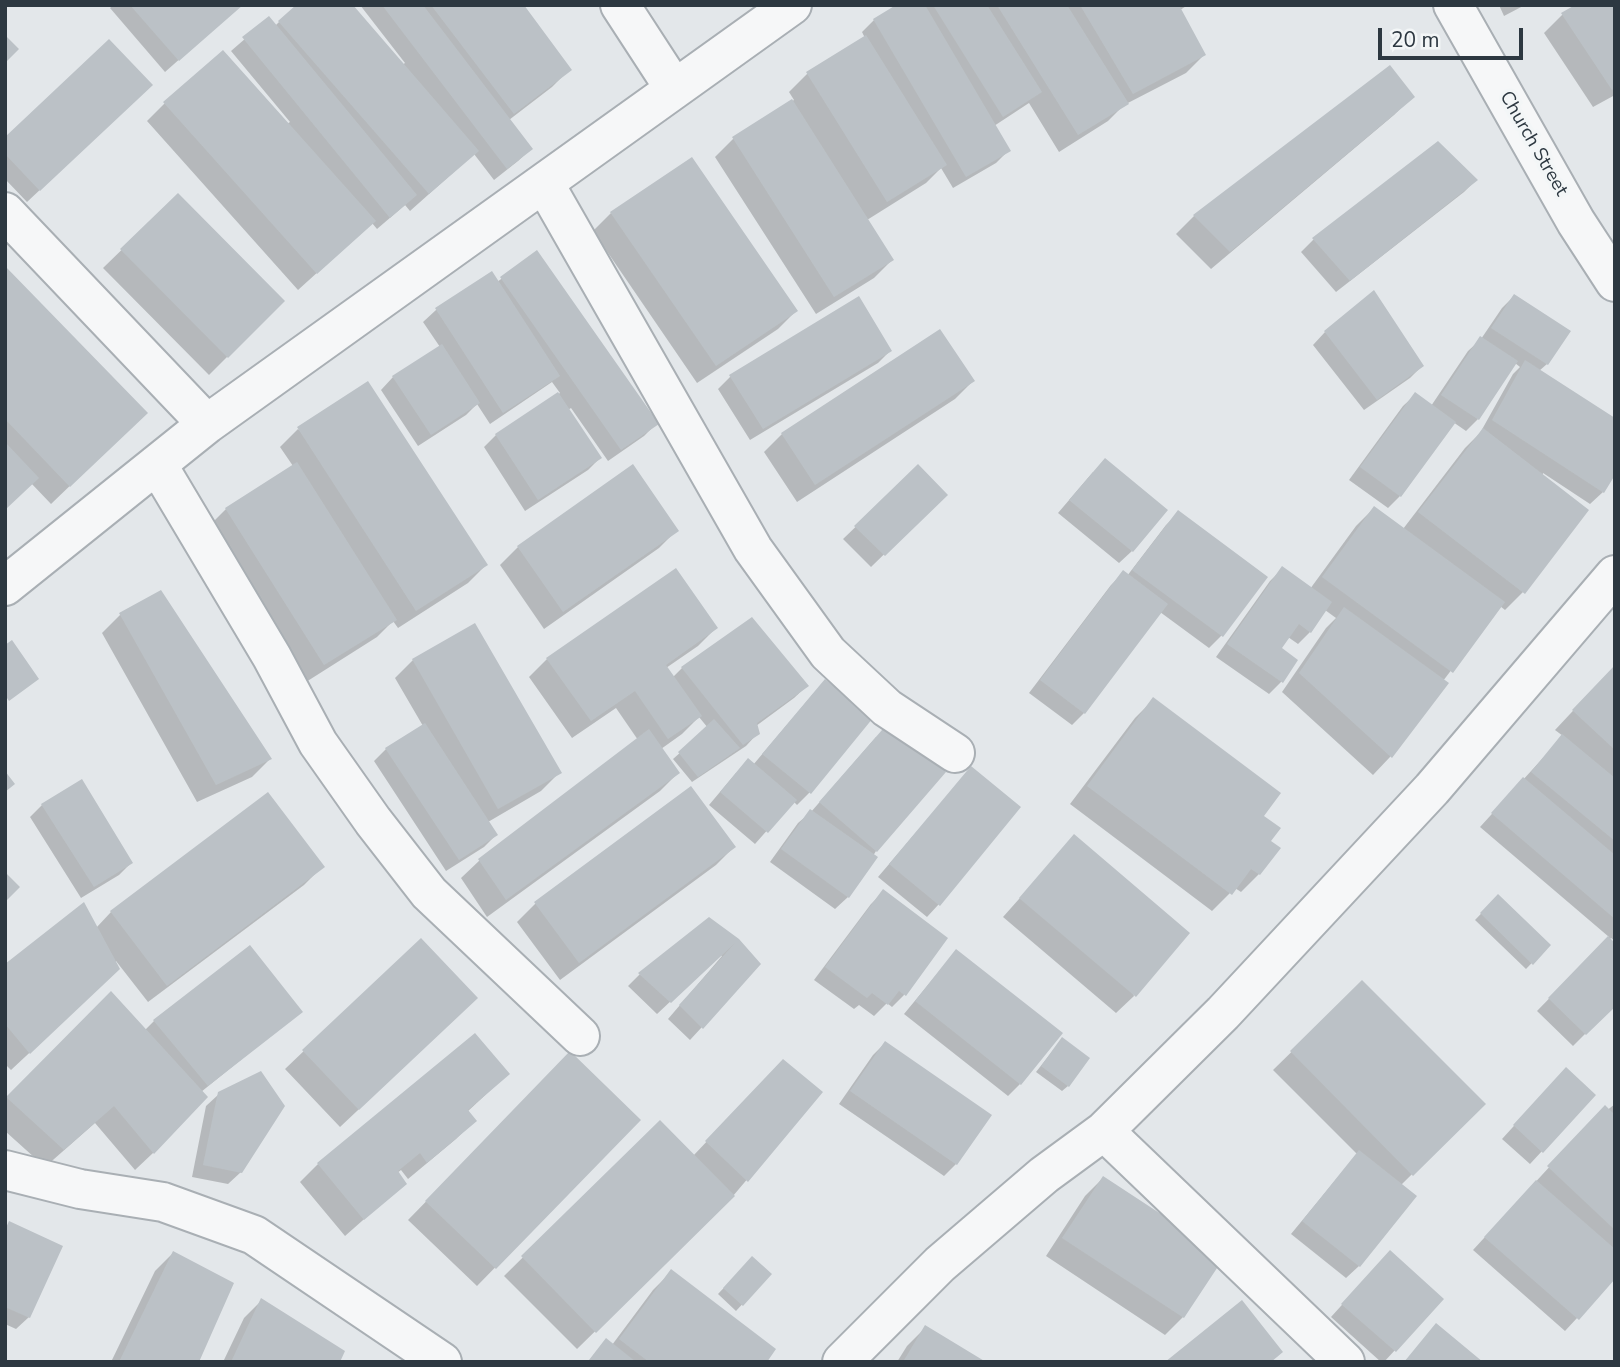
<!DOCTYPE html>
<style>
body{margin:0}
#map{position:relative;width:1620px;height:1367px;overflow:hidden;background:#e3e7ea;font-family:"Nunito Sans",sans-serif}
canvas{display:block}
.frame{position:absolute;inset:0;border:7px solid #2d3841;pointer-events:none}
.scale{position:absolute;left:1378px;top:28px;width:145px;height:32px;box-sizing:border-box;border:4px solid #2d3841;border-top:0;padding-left:9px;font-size:21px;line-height:24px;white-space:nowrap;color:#2d3841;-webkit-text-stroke:5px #f3f6f7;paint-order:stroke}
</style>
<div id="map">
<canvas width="1620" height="1367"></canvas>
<div class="frame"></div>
<div class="scale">20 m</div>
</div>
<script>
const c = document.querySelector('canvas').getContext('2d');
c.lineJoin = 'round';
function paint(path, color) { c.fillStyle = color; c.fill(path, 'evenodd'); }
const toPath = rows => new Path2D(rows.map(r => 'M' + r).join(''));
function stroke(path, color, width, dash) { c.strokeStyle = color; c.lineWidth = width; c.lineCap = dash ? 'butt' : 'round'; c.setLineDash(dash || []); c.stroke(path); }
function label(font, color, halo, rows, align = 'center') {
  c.font = font + ' "Nunito Sans",sans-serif'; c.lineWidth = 7; c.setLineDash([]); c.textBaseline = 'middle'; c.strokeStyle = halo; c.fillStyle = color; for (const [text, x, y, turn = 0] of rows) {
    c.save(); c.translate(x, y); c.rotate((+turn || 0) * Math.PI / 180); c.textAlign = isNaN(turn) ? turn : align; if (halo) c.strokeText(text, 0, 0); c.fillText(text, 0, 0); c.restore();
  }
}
const shadow = toPath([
 [113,5,241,5,165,72,110,8],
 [360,5,522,5,570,69,552,87,509,120,531,149,518,161,494,180,474,154,410,211,405,205,377,229,372,223,298,290,147,121,165,103,287,124,290,122,231,51,269,18,275,26,279,22,402,65,405,63],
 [900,5,1188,5,1180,10,1204,55,1186,73,1124,105,1108,121,1059,152,1029,103,994,126,1008,151,996,163,953,188,941,168,926,183,867,220,892,260,874,278,816,314,715,157,733,139,794,100,789,92,807,74,865,38,862,32,874,20],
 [1499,5,1525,5,1504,16],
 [1579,5,1615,5,1615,95,1593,107,1544,33,1562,15],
 [1390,68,1412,97,1394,115,1211,269,1176,234,1194,216],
 [139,97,27,202,5,179,5,139],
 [1438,143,1476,180,1464,192,1336,292,1301,252,1313,240],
 [178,195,283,301,209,375,103,268],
 [611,213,796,311,778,329,697,383,593,231],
 [537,253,656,424,644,436,608,461,571,408,568,410,600,458,588,470,525,511,484,447,496,435,560,393,552,382,490,424,477,404,466,415,418,446,381,390,393,377,440,347,423,322,436,310,491,274,497,282],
 [5,268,127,431,51,504,31,483,5,509],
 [1514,296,1547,364,1539,371,1603,492,1590,504,1543,473,1523,592,1505,610,1500,606,1443,681,1447,683,1390,757,1373,775,1282,692,1326,628,1336,618,1325,610,1310,632,1298,644,1288,637,1280,649,1296,660,1281,682,1269,694,1216,657,1270,581,1282,569,1310,589,1356,526,1374,508,1403,529,1465,448,1480,433,1513,374,1520,367,1515,363,1478,419,1466,431,1453,422,1400,496,1388,508,1349,480,1403,406,1416,394,1431,406,1468,351,1481,339,1502,308],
 [1325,332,1422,366,1410,378,1364,410,1313,345],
 [890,351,878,363,750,440,718,389,730,377],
 [973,381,955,399,797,502,764,452,782,434],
 [298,429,486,565,468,583,398,628,393,621,377,637,306,682,208,527,226,509,293,466,280,447],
 [918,467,945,495,871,567,843,539],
 [1093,472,1132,551,1119,563,1058,513],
 [1178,513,1265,577,1221,636,1209,648,1160,612,1084,713,1072,725,1029,693,1111,585,1123,573,1127,576,1166,525],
 [677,530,659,548,544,629,500,565,518,547],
 [160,592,270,759,252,777,197,802,102,633,120,615],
 [752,619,807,686,794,698,756,726,758,733,746,746,692,782,673,759,708,728,699,717,682,734,661,749,678,773,660,791,487,917,461,878,480,860,638,740,616,708,572,738,529,677,547,659,716,628,698,646,666,668,673,677,682,668],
 [413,660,559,773,541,791,488,822,496,835,484,847,446,871,374,761,386,749,423,726,395,678],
 [1615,666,1615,941,1611,938,1609,940,1615,1004,1573,1046,1537,1011,1609,937,1480,827,1563,736,1555,730],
 [813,694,870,719,809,793,797,805,793,801,755,844,709,805,736,773,753,765],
 [1153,700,1261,816,1269,842,1259,874,1241,892,1235,888,1212,911,1070,804,1135,718],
 [876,737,876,851,848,897,835,909,770,862,798,823,811,812],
 [971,768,939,904,927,917,878,877],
 [691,789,734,847,716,865,560,980,517,922,535,904],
 [42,805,131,863,119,875,81,898,30,817],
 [1075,836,1134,996,1116,1013,1003,917],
 [322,867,304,885,148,1002,116,961,100,987,11,1070,5,1064,5,966,96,928,111,912],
 [883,892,904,995,892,1007,887,1003,874,1016,859,1005,854,1009,814,980,871,904],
 [1498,896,1549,945,1526,969,1475,920],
 [420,940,458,1016,340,1127,285,1069],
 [737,940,702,1027,690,1040,668,1019,722,956,720,955,657,1014,628,986,640,974],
 [956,951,1020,1084,1008,1096,904,1014],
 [1362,983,1483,1104,1401,1185,1359,1266,1346,1278,1291,1234,1357,1154,1273,1070],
 [111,993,145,1030,154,1021,300,1012,201,1092,153,1153,135,1170,95,1123,45,1167,5,1131,5,1100],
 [475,1035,508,1074,467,1112,474,1121,456,1139,408,1179,401,1170,397,1173,405,1183,345,1236,300,1182,318,1164],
 [1062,1039,1068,1086,1062,1091,1036,1072],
 [885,1043,956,1164,944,1176,839,1104,873,1055],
 [570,1054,639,1120,477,1286,408,1220],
 [783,1061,821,1092,733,1196,577,1349,504,1276,660,1122,693,1156],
 [1554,1082,1594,1095,1530,1164,1502,1139],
 [219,1094,241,1172,228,1184,192,1177,206,1106],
 [1615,1104,1615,1277,1565,1331,1473,1250,1587,1126],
 [1103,1178,1223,1257,1183,1317,1165,1335,1046,1256,1085,1196],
 [10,1223,29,1317,16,1329,5,1324,5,1228],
 [173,1253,197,1362,111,1362,155,1271],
 [752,1258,770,1274,736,1311,718,1294],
 [1378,1265,1442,1299,1384,1362,1381,1362,1331,1317],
 [671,1272,764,1362,588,1362,601,1346,612,1345,653,1290],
 [262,1300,338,1362,223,1362,244,1318],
 [925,1328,982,1362,897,1362,907,1346]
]);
const building = toPath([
 [130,5,243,5,179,61],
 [296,5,353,5,479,151,429,194,278,21],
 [382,5,423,5,533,149,507,169],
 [431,5,524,5,572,70,514,114],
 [896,5,925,5,1011,151,966,177,873,19],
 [933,5,987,5,1042,92,1003,117],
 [997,5,1067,5,1129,104,1078,135],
 [1080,5,1179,5,1206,55,1133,94],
 [1575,5,1615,5,1615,88,1612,90,1561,13],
 [269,16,417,195,390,218,242,37],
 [5,35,19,49,5,63],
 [866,35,947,165,887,202,806,72],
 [109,39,153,85,40,191,5,154,5,137],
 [223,50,376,221,317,274,163,102],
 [1390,65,1415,97,1230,252,1193,215],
 [792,99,894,260,834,297,732,137],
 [1438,141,1478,180,1350,281,1312,238],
 [692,157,798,311,716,366,610,212],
 [178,193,285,301,228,358,120,249],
 [537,250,659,424,621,450,500,277],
 [5,266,148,413,70,487,5,419],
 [492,271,560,376,503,413,435,308],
 [1374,290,1424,366,1377,400,1324,331],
 [1514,294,1571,331,1548,365,1491,328],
 [859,296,892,351,763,429,729,375],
 [940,329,975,381,815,485,781,433],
 [1480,336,1518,361,1479,420,1441,395],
 [442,344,480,403,431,435,392,376],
 [1525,360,1615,418,1615,475,1604,493,1492,420],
 [368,381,488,565,416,611,297,427],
 [558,392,602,458,538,500,495,434],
 [1415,392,1456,422,1401,497,1360,467],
 [1483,428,1589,510,1525,594,1418,512],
 [5,442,39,478,5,510],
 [1105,458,1168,510,1133,552,1069,500],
 [297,462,397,620,324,665,225,508],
 [633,464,679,531,563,612,517,546],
 [918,464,948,495,885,556,854,526],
 [1374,506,1505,602,1453,673,1322,577],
 [1178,510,1268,577,1223,637,1132,570],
 [1282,566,1332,602,1311,633,1299,624,1282,648,1298,660,1283,683,1227,644],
 [676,568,718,628,666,665,702,716,668,739,635,691,591,721,546,658],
 [1123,570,1168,604,1085,714,1040,680],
 [161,590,272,759,216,785,119,613],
 [1344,607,1449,683,1392,758,1299,673],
 [752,617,809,686,757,723,760,734,743,745,681,667],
 [475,623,562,773,498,809,412,659],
 [12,640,39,679,9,701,5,695,5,645],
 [1615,665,1615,750,1572,710],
 [825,679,873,718,811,794,762,754],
 [1153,697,1281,793,1264,816,1281,828,1271,841,1281,848,1260,875,1251,869,1232,895,1087,786],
 [714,719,740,748,698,777,678,752],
 [889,722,946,772,877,852,819,802],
 [425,723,498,835,459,860,385,748],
 [649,729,680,773,506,900,478,859],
 [1562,734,1615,778,1615,841,1531,772],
 [748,758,797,800,768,833,720,792],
 [971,766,1021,807,940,906,889,864],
 [5,771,15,784,5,792],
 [1523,777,1615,855,1615,919,1491,813],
 [82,779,133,863,94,887,41,804],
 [691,786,736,847,579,963,534,902],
 [268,792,325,867,167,986,110,911],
 [810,809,878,857,849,898,781,849],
 [1074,834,1190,933,1136,997,1019,898],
 [5,872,20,887,5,902],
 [883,889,948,938,906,996,899,991,888,1005,872,993,867,998,825,967],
 [1498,894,1551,945,1533,965,1480,913],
 [84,902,120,969,30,1054,5,1024,5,964],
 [709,917,739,939,761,964,703,1029,679,1005,735,943,671,1003,638,973],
 [1608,936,1615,943,1615,1007,1586,1035,1548,998],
 [421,938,478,998,359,1110,302,1050],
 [250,945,303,1012,208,1086,153,1020],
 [956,949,1063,1033,1021,1085,915,1001],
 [1362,980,1486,1104,1413,1176,1290,1051],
 [111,991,208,1097,154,1154,114,1106,64,1150,6,1097],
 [475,1033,510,1074,468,1110,477,1121,427,1163,420,1153,398,1171,407,1184,364,1220,317,1163],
 [1062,1037,1090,1058,1069,1087,1041,1066],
 [885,1041,992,1115,957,1165,850,1091],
 [570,1051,641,1120,496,1269,425,1201],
 [783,1059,823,1092,748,1182,705,1141],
 [1566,1067,1596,1095,1543,1153,1513,1125],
 [261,1071,285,1106,242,1173,203,1165,218,1092],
 [1605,1105,1615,1115,1615,1230,1547,1166],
 [660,1120,735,1196,596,1333,521,1256],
 [1359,1150,1417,1196,1360,1267,1302,1221],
 [1103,1176,1225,1256,1184,1318,1062,1238],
 [1536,1180,1615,1249,1615,1279,1579,1320,1484,1237],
 [9,1221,63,1246,30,1318,5,1307,5,1230],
 [1390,1250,1444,1299,1396,1352,1341,1304],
 [173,1251,234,1283,199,1362,119,1362],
 [752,1256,772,1274,743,1306,723,1288],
 [671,1269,776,1349,767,1362,649,1362,619,1339],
 [261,1298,345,1351,340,1362,231,1362],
 [1242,1300,1283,1352,1271,1362,1165,1362],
 [1436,1323,1483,1362,1404,1362],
 [925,1325,986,1362,903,1362],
 [606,1338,636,1362,590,1362,589,1360]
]);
const street = toPath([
 [620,5,674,88],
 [1453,5,1576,222,1615,282],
 [544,183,753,549,828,653,887,708,955,753],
 [5,212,207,424],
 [157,464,272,657,318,743,373,821,429,893,580,1036],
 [5,586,207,424,792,5],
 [1104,1131,1345,1362],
 [5,1170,80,1189,163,1202,254,1235,442,1362],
 [842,1362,940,1264,1044,1175,1104,1131,1223,1013,1432,789,1615,575]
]);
const streetNames = [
 ["Church Street",1533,144,60]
];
paint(shadow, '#0003');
paint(building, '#bbc1c6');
stroke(street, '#a9afb4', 42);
stroke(street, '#f6f7f8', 38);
label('19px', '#2d3841', '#f3f6f7', streetNames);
</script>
